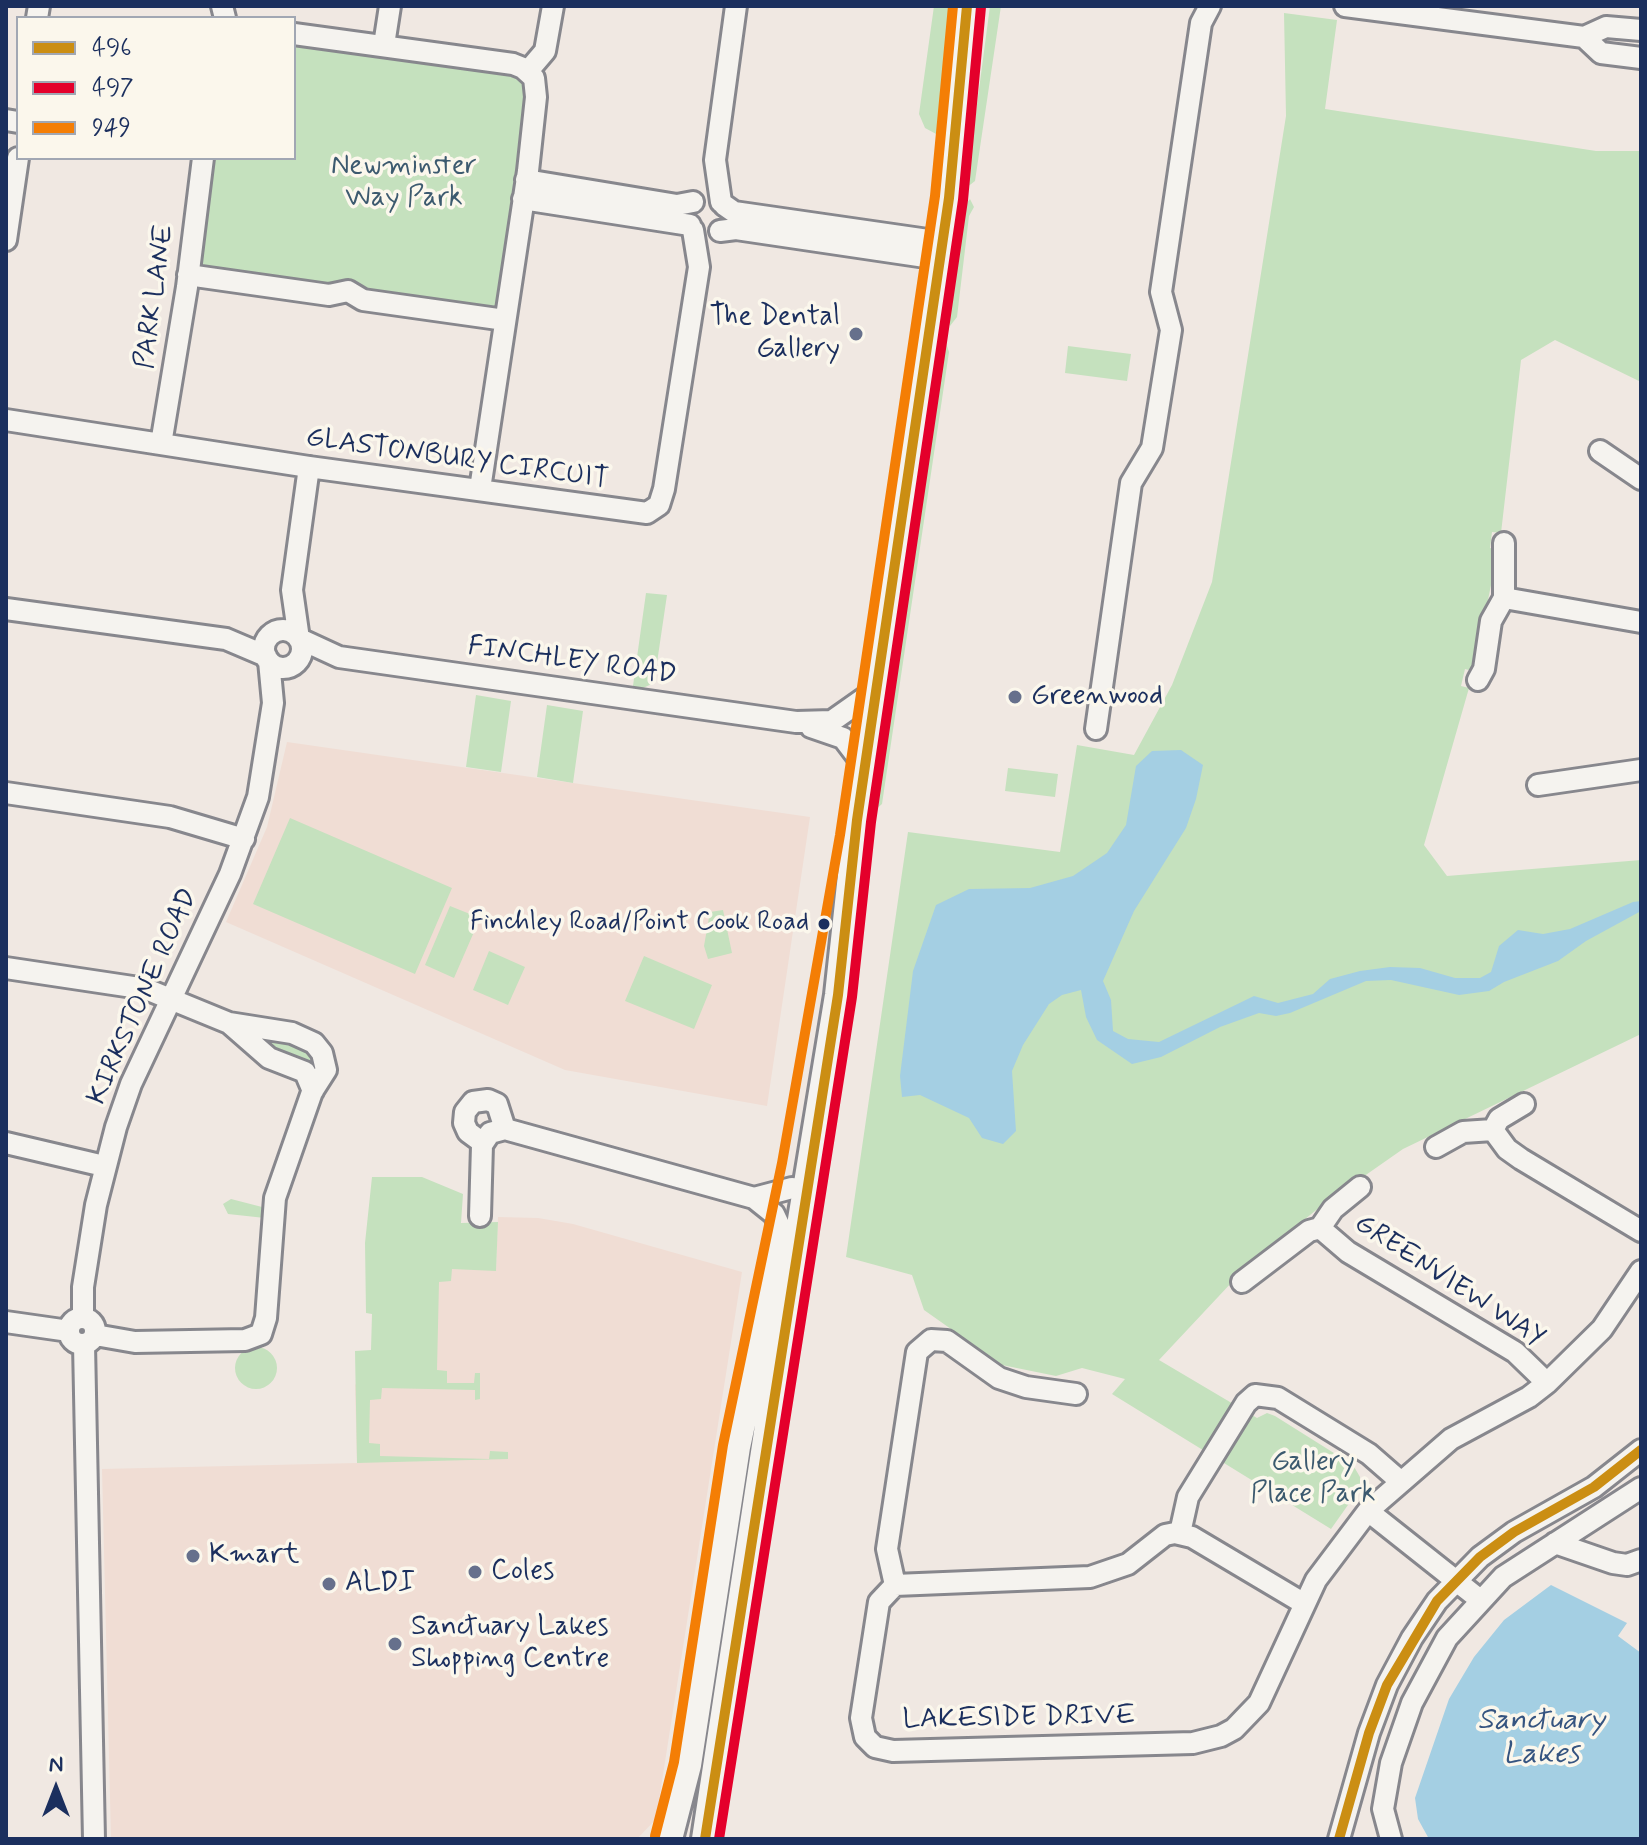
<!DOCTYPE html>
<style>
body{margin:0}
#map{position:relative;width:1647px;height:1845px;overflow:hidden;background:#f0e8e2;font-family:Mynerve,sans-serif}
canvas{display:block}
.frame{position:absolute;inset:0;border:8px solid #1b2f5e;pointer-events:none}
.legend{position:absolute;left:16px;top:16px;width:280px;height:144px;box-sizing:border-box;background:#fbf7ec;border:2px solid #a1a7b3;margin:0;padding:10px 14px;list-style:none;font-size:24px;color:#1b2f5e}
.legend li{display:flex;align-items:center;gap:16px;height:40px}
.legend b{width:40px;border:2px solid #a1a7b3}
.north{position:absolute;left:16px;top:1749px;width:80px;height:80px;-webkit-text-stroke:6px #fbf7ec;paint-order:stroke;rotate:0deg;font-size:22px;font-weight:700;line-height:32px;text-align:center;color:#1b2f5e}
.north::after{content:'';display:block;margin:auto;width:28px;height:36px;background:#1b2f5e;clip-path:polygon(50% 0,100% 100%,50% 72%,0 100%)}
</style>
<div id="map">
<canvas width="1647" height="1845"></canvas>
<div class="frame"></div>
<ul class="legend">
<li><b style="height:10px;background:#cb8e13"></b>496</li>
<li><b style="height:10px;background:#e4002b"></b>497</li>
<li><b style="height:10px;background:#f47e05"></b>949</li>
</ul>
<div class="north">N</div>
</div>
<script>
const c = document.querySelector('canvas').getContext('2d');
c.lineJoin = 'round';
function paint(path, color) { c.fillStyle = color; c.fill(path, 'evenodd'); }
const toPath = rows => new Path2D(rows.map(r => 'M' + r).join(''));
function stroke(path, color, width, dash) { c.strokeStyle = color; c.lineWidth = width; c.lineCap = dash ? 'butt' : 'round'; c.setLineDash(dash || []); c.stroke(path); }
function label(font, color, halo, rows, align = 'center') {
  c.font = font + ' Mynerve,sans-serif'; c.lineWidth = 7; c.setLineDash([]); c.textBaseline = 'middle'; c.strokeStyle = halo; c.fillStyle = color; for (const [text, x, y, turn = 0] of rows) {
    c.save(); c.translate(x, y); c.rotate((+turn || 0) * Math.PI / 180); c.textAlign = isNaN(turn) ? turn : align; if (halo) c.strokeText(text, 0, 0); c.fillText(text, 0, 0); c.restore();
  }
}
const built = toPath([
 [287,742,810,817,767,1106,565,1070,226,922,267,827],
 [498,1217,538,1218,573,1224,742,1272,656,1819,637,1839,111,1839,102,1469,357,1463,355,1385,437,1268,496,1270]
]);
const green = toPath([
 [934,6,958,6,943,132,938,135,925,128,919,114],
 [990,6,1001,6,975,181,966,188],
 [1284,13,1337,20,1325,109,1596,151,1641,151,1641,382,1555,340,1521,360,1501,533,1492,532,1490,548,1498,550,1485,615,1473,671,1465,669,1461,686,1469,688,1424,845,1447,876,1641,860,1641,1034,1403,1149,1320,1207,1248,1265,1159,1360,1257,1418,1267,1413,1275,1416,1353,1465,1360,1477,1360,1488,1331,1529,1112,1394,1125,1379,1082,1368,1056,1376,1002,1365,924,1310,912,1275,846,1257,908,832,1060,852,1077,745,1134,755,1172,685,1212,582,1286,116],
 [294,40,515,70,532,88,496,307,492,310,207,271,202,267,199,260,212,158,294,158],
 [970,199,974,207,969,216,957,317,950,326,945,313,962,209],
 [941,343,946,343,949,352,882,804,875,810,869,804],
 [1068,346,1131,354,1127,381,1065,373],
 [646,593,667,595,654,683,632,693],
 [476,695,511,701,501,772,466,767],
 [547,705,583,711,573,783,537,777],
 [1008,768,1058,774,1055,797,1005,791],
 [290,818,452,888,415,974,253,904],
 [450,906,480,918,454,978,425,965],
 [723,910,732,953,708,959,704,946,710,912],
 [489,951,525,967,508,1005,473,990],
 [644,956,712,985,694,1029,625,1001],
 [245,1033,271,1034,314,1053,315,1064,306,1070],
 [372,1177,422,1177,463,1194,461,1223,498,1222,496,1271,452,1269,451,1281,439,1282,437,1370,447,1371,447,1383,474,1383,475,1373,480,1373,480,1399,475,1400,475,1390,382,1388,381,1399,370,1400,369,1443,380,1444,380,1456,489,1459,490,1451,508,1452,508,1459,357,1463,355,1351,371,1350,372,1314,366,1313,365,1243],
 [231,1199,262,1207,265,1218,228,1214,223,1204],
 '235 1368a21 21 0 1 1 42 0a21 21 0 1 1-42 0Z'
]);
const water = toPath([
 [1181,750,1203,765,1196,799,1186,828,1134,911,1103,981,1111,1000,1113,1031,1128,1039,1159,1042,1254,996,1278,1003,1313,994,1330,979,1360,971,1390,967,1420,968,1455,978,1480,978,1491,972,1499,946,1518,930,1543,934,1570,929,1633,902,1641,901,1641,911,1586,941,1558,961,1504,982,1489,991,1459,995,1391,980,1366,981,1290,1013,1276,1016,1259,1013,1220,1027,1161,1057,1132,1064,1097,1040,1086,1017,1081,990,1062,995,1049,1004,1023,1045,1012,1071,1016,1131,1003,1144,982,1138,969,1118,920,1095,902,1097,900,1076,913,971,936,905,969,889,1030,888,1073,876,1107,853,1126,825,1136,766,1152,751],
 [1551,1585,1627,1623,1618,1636,1641,1653,1641,1839,1429,1839,1418,1819,1415,1798,1449,1699,1474,1657,1504,1620]
]);
const minor = toPath([
 [222,6,225,18],
 [1345,6,1584,37,1606,27,1641,30],
 [37,18,39,6],
 [294,34,513,64,523,68,534,78,536,97,528,171,480,489],
 [1584,37,1601,53,1641,58],
 [384,45,390,6],
 [528,71,545,51,553,6],
 [6,120,18,122],
 [526,180,677,205,693,202],
 [523,199,690,225],
 [721,202,715,160,736,6],
 [724,205,734,212,942,242],
 [720,231,736,229,939,259],
 [6,240,18,158],
 [188,275,329,295,348,291,363,300,505,320],
 [6,420,309,467,647,513,659,505,664,489,699,267,693,230],
 [161,444,187,287,203,158],
 [1600,451,1641,479],
 [1504,598,1641,622],
 [6,609,226,639,266,656],
 '264 649a19 19 0 1 1 38 0a19 19 0 1 1-38 0Z',
 [299,639,292,590,309,467],
 [300,639,339,657,796,722,832,721,876,690],
 [1478,680,1484,669,1491,621,1504,598,1504,543],
 [811,727,843,738,865,767],
 [1096,729,1131,483,1152,448,1171,330,1161,292,1201,23,1210,6],
 [1538,785,1641,770],
 [6,793,170,817,244,839],
 [6,968,146,989,229,1023,292,1033,314,1043,322,1053,326,1070,312,1092,275,1198,266,1318,261,1334,245,1340,135,1342,95,1335],
 [229,1023,269,1058,305,1072,313,1091],
 [1493,1130,1507,1149,1521,1159,1641,1231],
 [1493,1130,1499,1119,1524,1104],
 [6,1143,104,1166],
 [483,1143,468,1132,464,1123,465,1112,473,1102,488,1100,497,1104,505,1129],
 [1436,1147,1463,1132,1493,1130],
 [754,1198,792,1188],
 [480,1216,482,1145,490,1133,505,1129,754,1198,774,1214,783,1233],
 [1320,1228,1348,1252,1515,1352,1547,1383],
 [1242,1282,1309,1231,1320,1228,1333,1209,1360,1187],
 [83,1318,83,1287,96,1205,116,1127,131,1084,230,874,258,797,273,703,269,661],
 '69 1331a13 13 0 1 1 26 0a13 13 0 1 1-26 0Z',
 [6,1322,69,1331],
 [84,1344,94,1839],
 [1076,1394,1026,1387,999,1378,947,1341,931,1340,917,1352,887,1549,895,1585,879,1602,861,1718,865,1737,875,1747,893,1751,1193,1743,1221,1736,1234,1729,1259,1703,1316,1580,1368,1511,1451,1439,1529,1397,1547,1383,1602,1329,1641,1271],
 [1368,1511,1479,1599],
 [1180,1533,1188,1497,1246,1403,1255,1395,1278,1398,1369,1454,1400,1481],
 [1555,1543,1613,1563,1627,1565,1641,1560],
 [895,1585,1090,1577,1128,1564,1165,1535,1175,1533,1192,1537,1303,1603],
 [1339,1839,1369,1733,1387,1685,1412,1638,1437,1601,1480,1557,1514,1532,1594,1487,1641,1450],
 [1391,1839,1383,1809,1391,1763,1412,1703,1447,1638,1503,1577,1641,1488]
]);
const major = toPath([
 [669,1839,688,1765,737,1447,782,1238],
 [705,1839,781,1341,838,995,857,820,949,198,967,6]
]);
const bus1 = toPath([
 [705,1839,838,995,857,820,949,198,967,6],
 [1339,1839,1369,1733,1387,1685,1437,1601,1480,1557,1514,1532,1594,1487,1641,1450]
]);
const bus2 = toPath([
 [719,1839,852,997,871,822,963,200,981,7]
]);
const bus3 = toPath([
 [655,1836,674,1762,723,1445,782,1163,840,835,935,196,953,6]
]);
const markers = [
 [856,334,8,"#66708c"],
 [1015,697,8,"#66708c"],
 [824,924,7,"#1b2f5e"],
 [193,1556,8,"#66708c"],
 [475,1572,8,"#66708c"],
 [329,1584,8,"#66708c"],
 [395,1644,8,"#66708c"]
];
const busNames = [
 ["Finchley Road/Point Cook Road",809,924]
];
const parkNames = [
 ["Newminster",404,167],
 ["Way Park",404,199],
 ["Gallery",1313,1463],
 ["Place Park",1313,1495]
];
const streetNames = [
 ["PARK LANE",156,297,-82],
 ["GLASTONBURY CIRCUIT",457,460,8],
 ["FINCHLEY ROAD",572,662,8],
 ["KIRKSTONE ROAD",144,997,-66],
 ["GREENVIEW WAY",1449,1282,33],
 ["LAKESIDE DRIVE",1019,1719,-1]
];
const poiNames = [
 ["The Dental",840,318,"right"],
 ["Gallery",840,350,"right"],
 ["Greenwood",1031,697],
 ["Kmart",209,1556],
 ["Coles",491,1572],
 ["ALDI",345,1584],
 ["Sanctuary Lakes",411,1628],
 ["Shopping Centre",411,1660]
];
const waterNames = [
 ["Sanctuary",1541,1722],
 ["Lakes",1541,1756]
];
paint(built, '#f0ddd4');
paint(green, '#c5e1be');
paint(water, '#a4cfe3');
stroke(minor, '#87878d', 26);
stroke(major, '#87878d', 32);
stroke(minor, '#f5f3ef', 20);
stroke(major, '#f5f3ef', 26);
stroke(bus1, '#cb8e13', 10);
stroke(bus2, '#e4002b', 10);
stroke(bus3, '#f47e05', 10);
for (const [x, y, r, color] of markers) { const dot = new Path2D(); dot.arc(x, y, r, 0, 2 * Math.PI); c.fillStyle = color; c.fill(dot); stroke(dot, '#fbf7ec', 3); }
label('26px', '#1b2f5e', '#fbf7ec', busNames, 'right');
label('28px', '#3c5a6f', '#fbf7ec', parkNames);
label('28px', '#1b2f5e', '#fbf7ec', streetNames);
label('28px', '#1b2f5e', '#fbf7ec', poiNames, 'left');
label('italic 30px', '#355480', '#fbf7ec', waterNames);
</script>
